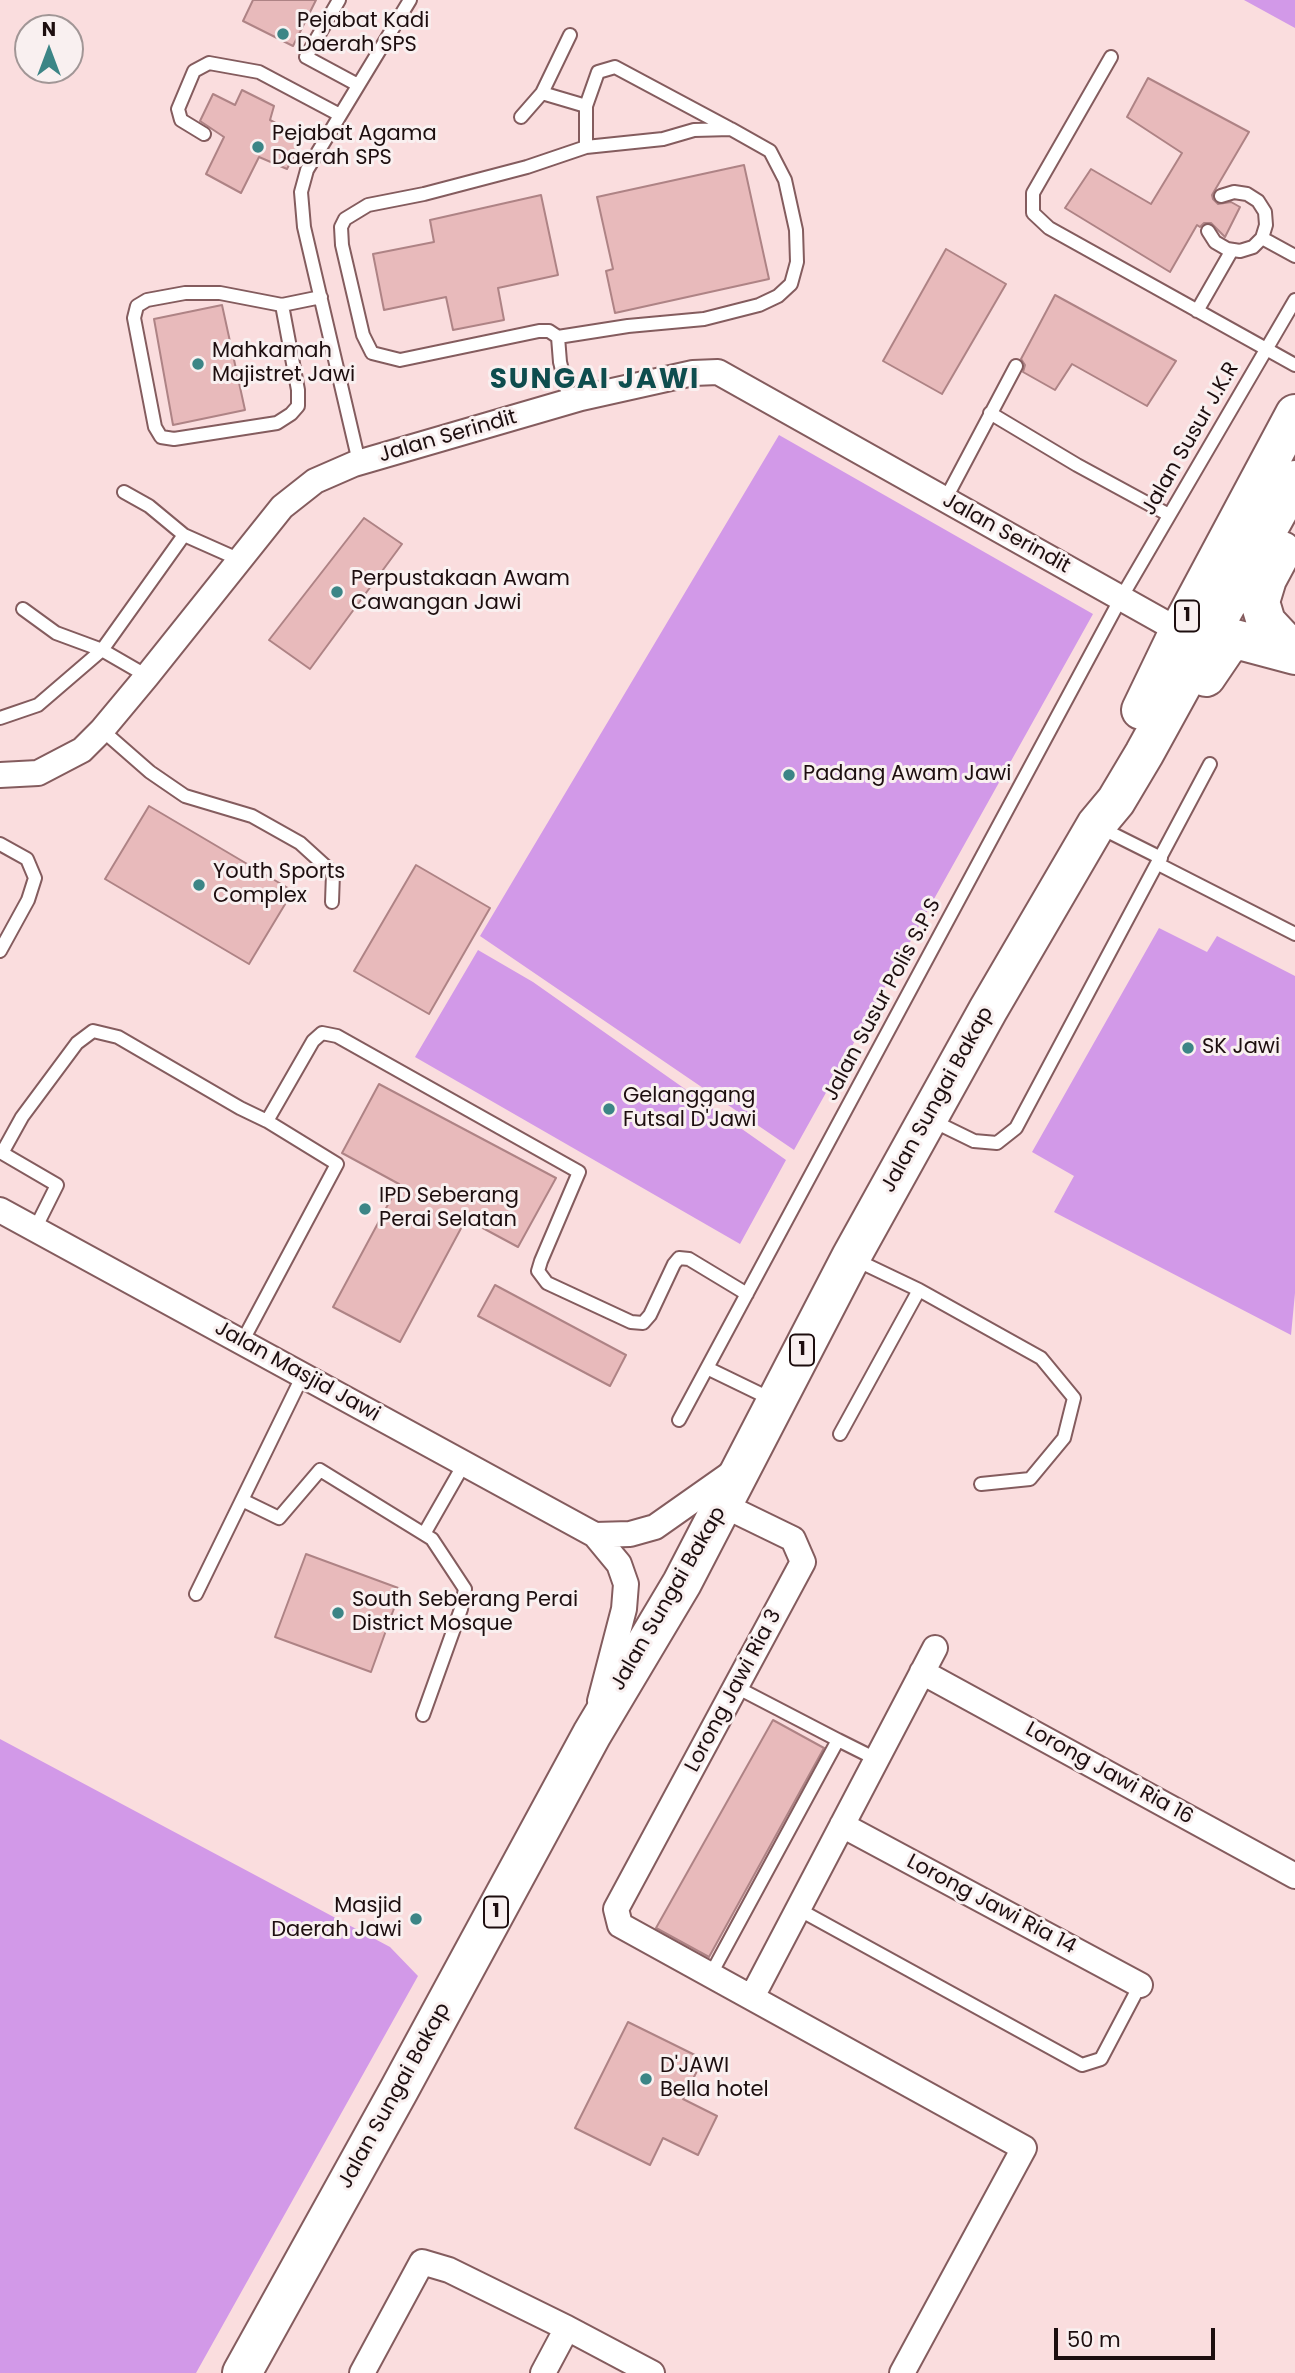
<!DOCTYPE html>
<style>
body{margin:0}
#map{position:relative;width:1295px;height:2373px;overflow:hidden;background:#faddde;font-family:Poppins,sans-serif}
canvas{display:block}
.north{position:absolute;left:14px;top:14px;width:70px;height:70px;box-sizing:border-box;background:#f9f0f0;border:2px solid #a19696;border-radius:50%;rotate:0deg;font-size:19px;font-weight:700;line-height:28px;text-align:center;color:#1d0e0f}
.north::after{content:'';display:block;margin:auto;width:24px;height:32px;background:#3c8586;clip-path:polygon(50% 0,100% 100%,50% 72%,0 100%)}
.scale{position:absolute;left:1054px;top:2328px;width:161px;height:32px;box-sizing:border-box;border:4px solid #1d0e0f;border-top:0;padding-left:9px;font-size:21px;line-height:24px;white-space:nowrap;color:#1d0e0f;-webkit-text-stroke:5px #f9f0f0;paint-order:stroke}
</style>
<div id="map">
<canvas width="1295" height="2373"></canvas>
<div class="north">N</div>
<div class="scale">50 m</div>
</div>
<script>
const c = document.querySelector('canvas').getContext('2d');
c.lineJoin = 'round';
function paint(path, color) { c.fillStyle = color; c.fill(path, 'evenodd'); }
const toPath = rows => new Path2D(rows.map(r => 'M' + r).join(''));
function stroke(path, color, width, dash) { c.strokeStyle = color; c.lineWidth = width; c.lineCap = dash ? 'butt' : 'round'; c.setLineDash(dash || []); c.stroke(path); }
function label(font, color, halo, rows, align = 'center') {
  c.font = font + ' Poppins,sans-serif'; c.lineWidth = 6; c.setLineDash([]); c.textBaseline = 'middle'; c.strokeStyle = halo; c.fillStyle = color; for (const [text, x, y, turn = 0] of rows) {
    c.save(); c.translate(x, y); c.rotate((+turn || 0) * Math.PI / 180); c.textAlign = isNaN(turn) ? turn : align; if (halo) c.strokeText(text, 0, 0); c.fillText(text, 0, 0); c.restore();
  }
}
const green = toPath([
 [1244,0,1295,0,1295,28],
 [779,435,1093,614,794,1150,480,936],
 [1159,928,1207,952,1217,936,1295,976,1295,1293,1291,1335,1054,1212,1074,1176,1032,1152],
 [478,950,533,982,786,1160,740,1244,415,1057],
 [0,1739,390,1947,418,1976,196,2373,0,2373]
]);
const building = toPath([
 [253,0,316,0,293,46,243,21,253,0],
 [1148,78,1249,132,1212,195,1213,199,1218,204,1231,202,1240,207,1225,237,1211,223,1204,223,1200,227,1197,225,1170,272,1065,208,1091,169,1151,204,1182,153,1127,117,1148,78],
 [242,90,274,106,270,120,303,138,287,169,259,157,241,193,206,174,224,137,200,121,213,94,235,105,242,90],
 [744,165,769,279,615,313,606,271,613,269,597,197,744,165],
 [541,195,558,275,498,288,504,320,453,330,446,297,384,310,373,254,434,242,430,220,541,195],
 [946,249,1006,284,942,394,883,361,946,249],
 [1055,295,1176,361,1147,406,1072,364,1055,390,1023,372,1025,365,1021,359,1055,295],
 [222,305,245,410,173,425,154,319,222,305],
 [364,518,402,544,310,669,269,640,364,518],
 [149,806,293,891,249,964,105,879,149,806],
 [416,865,490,908,429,1014,354,971,416,865],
 [379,1084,556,1178,518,1247,466,1219,400,1342,333,1307,399,1184,342,1153,379,1084],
 [495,1285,626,1355,610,1386,478,1316,495,1285],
 [306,1554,401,1589,371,1672,275,1637,306,1554],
 [773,1720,824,1748,709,1957,656,1928,773,1720],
 [628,2022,703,2059,683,2099,717,2116,698,2155,663,2138,650,2165,575,2128,628,2022]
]);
const lane = toPath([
 [339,0,306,57,358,85],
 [1111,57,1033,193,1033,213,1049,228,1295,365],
 [542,93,586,106],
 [521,117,542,93,570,35],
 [731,129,770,151,785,180,796,230,797,262,791,284,778,296,759,305,704,319,628,326,558,337,549,331,539,331,400,360,372,353,363,335,342,245,341,227,345,219,368,205,424,194,527,167,586,147,663,139,694,130,731,129],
 [204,134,181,120,178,109,194,71,209,63,259,72,340,115],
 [586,147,586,106,598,72,615,67,729,128],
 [1208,231,1215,242,1227,249,1240,251,1253,247,1262,238,1266,225,1265,212,1258,201,1247,194,1234,192,1221,196],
 [1262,238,1295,256],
 [282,305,220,293,185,293,147,300,137,306,134,318,155,427,161,437,174,439,277,423,291,414,298,406,298,390,282,305,321,297],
 [1197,311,1232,250],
 [558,337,560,362,570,402],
 [990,413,1077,465,1169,515],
 [359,462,304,227,301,192,307,170,410,0],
 [124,492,149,506,184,535,238,559],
 [945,500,1016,366],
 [23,609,56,633,102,650,147,676],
 [0,718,38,705,102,650,184,535],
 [102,730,150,772,185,796,252,816,300,843,333,873,332,902],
 [1099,827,1161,858],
 [0,844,27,859,35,878,28,900,0,951],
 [1158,864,1295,934],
 [931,1120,974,1141,997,1143,1016,1128,1210,764],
 [267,1121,313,1041,322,1033,337,1036,579,1172,541,1261,538,1271,547,1283,631,1322,643,1323,650,1315,674,1264,679,1258,689,1259,747,1294],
 [35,1229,57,1185,2,1153,22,1117,77,1043,93,1031,118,1037,240,1108,267,1121,337,1164,242,1342],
 [854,1259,919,1290,1041,1358,1074,1398,1064,1438,1030,1479,981,1484],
 [707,1368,773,1400],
 [679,1420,1121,598,1295,300],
 [840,1434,919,1290],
 [242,1500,279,1518,320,1470,432,1539,465,1589,461,1609,423,1715],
 [424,1534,464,1464],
 [196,1594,303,1375],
 [838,1740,876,1759],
 [798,1909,1082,2065,1101,2059,1140,1985],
 [711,1974,838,1740,736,1687]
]);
const street = toPath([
 [0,775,38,773,82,750,102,730,147,676,282,507,315,481,354,464,581,398,693,373,718,372,1192,638],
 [0,1210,595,1535,619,1564,626,1584,624,1609,600,1701],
 [723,1505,793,1539,803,1562,616,1909,620,1925,1024,2148,902,2373],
 [595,1535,630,1534,655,1527,736,1470],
 [922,1672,1295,1876],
 [842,1825,1140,1985],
 [752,1997,935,1648],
 [362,2373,422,2262,449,2270,567,2328,652,2373],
 [543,2373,567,2328]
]);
const highway = toPath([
 [1282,551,1267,579,1260,602,1266,622,1295,653],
 [1206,677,1225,649,1235,639,1295,655],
 [1141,710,1179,631,1295,414],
 [242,2373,399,2090,592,1734,682,1583,851,1257,988,1010,1096,825,1116,801,1144,754,1295,480]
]);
const markers = [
 [283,34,7,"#3c8586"],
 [258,147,7,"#3c8586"],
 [198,364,7,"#3c8586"],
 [337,592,7,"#3c8586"],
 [789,775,7,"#3c8586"],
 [199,885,7,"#3c8586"],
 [1188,1048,7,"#3c8586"],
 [609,1109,7,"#3c8586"],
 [365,1209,7,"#3c8586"],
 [338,1613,7,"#3c8586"],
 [416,1919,7,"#3c8586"],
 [646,2079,7,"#3c8586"]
];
const shields = [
 [1187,616,24],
 [802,1350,24],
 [496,1912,24]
];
const shieldNames = [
 ["1",1187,616],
 ["1",802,1350],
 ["1",496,1912]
];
const poiNames = [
 ["Pejabat Kadi",297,22],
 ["Daerah SPS",297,46],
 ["Pejabat Agama",272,135],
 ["Daerah SPS",272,159],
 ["Mahkamah",212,352],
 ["Majistret Jawi",212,376],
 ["Perpustakaan Awam",351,580],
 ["Cawangan Jawi",351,604],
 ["Padang Awam Jawi",803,775],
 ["Youth Sports",213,873],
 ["Complex",213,897],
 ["SK Jawi",1202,1048],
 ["Gelanggang",623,1097],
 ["Futsal D'Jawi",623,1121],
 ["IPD Seberang",379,1197],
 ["Perai Selatan",379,1221],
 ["South Seberang Perai",352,1601],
 ["District Mosque",352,1625],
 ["Masjid",402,1907,"right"],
 ["Daerah Jawi",402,1931,"right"],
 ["D'JAWI",660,2067],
 ["Bella hotel",660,2091]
];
const streetNames = [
 ["Jalan Serindit",448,437,-16],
 ["Jalan Susur J.K.R",1191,439,-60],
 ["Jalan Serindit",1006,534,29],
 ["Jalan Susur Polis S.P.S",883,1000,-62],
 ["Jalan Sungai Bakap",938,1100,-61],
 ["Jalan Masjid Jawi",297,1372,29],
 ["Jalan Sungai Bakap",669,1599,-60],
 ["Lorong Jawi Ria 3",734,1691,-62],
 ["Lorong Jawi Ria 16",1109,1774,29],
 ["Lorong Jawi Ria 14",991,1905,28],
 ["Jalan Sungai Bakap",395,2096,-61]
];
const districtNames = [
 ["SUNGAI JAWI",595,381]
];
paint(green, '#d299e8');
paint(building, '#e8babb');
stroke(building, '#ae8385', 2);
stroke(lane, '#845c5e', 16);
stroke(street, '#845c5e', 28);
stroke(highway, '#845c5e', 42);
stroke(lane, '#fff', 12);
stroke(street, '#fff', 24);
stroke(highway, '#fff', 38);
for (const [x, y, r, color] of markers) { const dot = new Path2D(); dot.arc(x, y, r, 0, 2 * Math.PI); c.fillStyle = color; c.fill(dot); stroke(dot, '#f9f0f0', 2.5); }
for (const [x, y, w] of shields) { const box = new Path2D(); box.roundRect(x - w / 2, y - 15.5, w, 31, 5); c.fillStyle = '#f9f0f0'; c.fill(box); stroke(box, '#1d0e0f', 2); }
label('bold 19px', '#1d0e0f', null, shieldNames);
label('21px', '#1d0e0f', '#f9f0f0', poiNames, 'left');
label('21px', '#1d0e0f', '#f9f0f0', streetNames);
c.letterSpacing = '2px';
label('bold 28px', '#0e4d4e', '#f9f0f0', districtNames);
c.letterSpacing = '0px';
</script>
